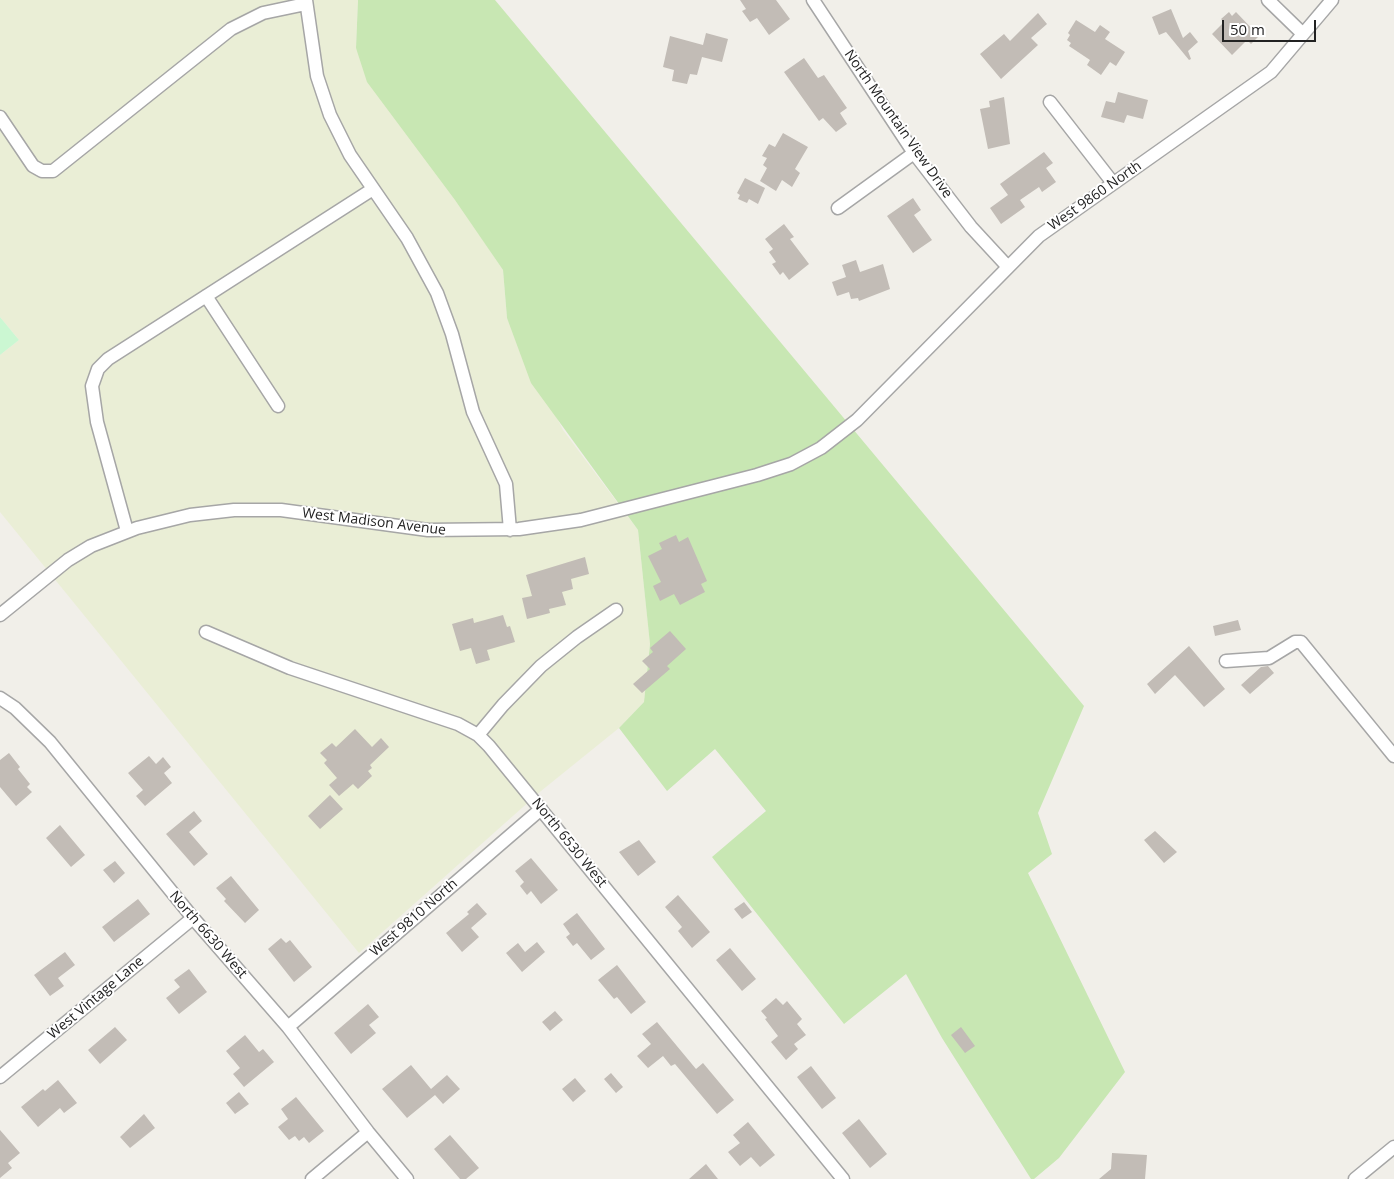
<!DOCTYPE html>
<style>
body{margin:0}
#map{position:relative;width:1394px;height:1179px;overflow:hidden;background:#f1efe9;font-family:"Open Sans",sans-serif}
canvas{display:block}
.scale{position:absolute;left:1222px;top:20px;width:94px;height:22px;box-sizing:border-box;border:2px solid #222;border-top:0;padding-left:6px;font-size:15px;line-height:18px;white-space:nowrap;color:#222;-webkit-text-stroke:4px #fff;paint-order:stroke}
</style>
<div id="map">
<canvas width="1394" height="1179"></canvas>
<div class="scale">50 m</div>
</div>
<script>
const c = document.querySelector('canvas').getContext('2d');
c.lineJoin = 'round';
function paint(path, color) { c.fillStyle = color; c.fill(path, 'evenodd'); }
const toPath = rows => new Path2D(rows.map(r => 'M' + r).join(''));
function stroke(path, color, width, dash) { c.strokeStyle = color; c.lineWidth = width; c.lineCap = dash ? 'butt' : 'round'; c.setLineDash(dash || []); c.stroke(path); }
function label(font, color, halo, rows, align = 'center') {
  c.font = font + ' "Open Sans",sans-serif'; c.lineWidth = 4; c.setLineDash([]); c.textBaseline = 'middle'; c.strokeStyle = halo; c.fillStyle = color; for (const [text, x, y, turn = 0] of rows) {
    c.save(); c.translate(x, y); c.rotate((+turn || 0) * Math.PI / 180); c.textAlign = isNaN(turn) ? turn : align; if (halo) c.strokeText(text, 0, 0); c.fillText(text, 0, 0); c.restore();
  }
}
const farmland = toPath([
 [0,0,358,0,356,48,503,270,507,318,563,430,638,530,650,643,644,702,619,728,541,791,359,953,0,512,0,355,19,340,0,317]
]);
const grass = toPath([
 [358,0,495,0,1084,706,1038,813,1052,854,1028,873,1125,1072,1059,1158,1034,1179,1031,1179,942,1038,906,974,844,1024,712,857,766,811,715,749,667,791,619,728,644,702,650,644,638,530,531,383,507,318,503,270,455,200,367,82,356,48]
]);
const park = toPath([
 [0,317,19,340,0,355]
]);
const building = toPath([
 [740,0,776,0,790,19,769,35,757,18,750,22,742,11,746,9],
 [1171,9,1183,38,1190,32,1198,42,1188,51,1191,59,1189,60,1166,32,1159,35,1152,17],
 [1229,12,1232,16,1236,12,1259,36,1251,44,1247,40,1232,55,1212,34,1224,22,1221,19],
 [1038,13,1047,24,1031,38,1038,45,1001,79,980,54,1004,34,1010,41],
 [1076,20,1095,32,1100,25,1110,32,1105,39,1125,52,1116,66,1110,62,1101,75,1087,65,1090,60,1069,46,1071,43,1067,40,1070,35,1068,33],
 [706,33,728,39,722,62,702,57,697,75,690,74,687,84,672,81,674,70,663,67,670,36,703,45],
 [804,58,818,78,824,75,847,108,840,113,847,124,836,132,823,118,819,121,784,72],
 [1118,92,1148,100,1143,119,1127,115,1124,123,1101,117,1106,101,1115,103],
 [1004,97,1010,144,988,149,980,109,990,107,989,101],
 [783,133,808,147,795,169,800,173,792,187,782,180,776,191,760,181,767,168,763,165,767,158,762,156,769,144,775,147],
 [1044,152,1053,163,1046,168,1056,182,1042,192,1039,187,1020,200,1025,207,1001,224,990,208,1008,195,1000,184],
 [745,178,765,188,758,204,749,199,747,203,738,199,740,195,737,193],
 [913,198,921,210,914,215,932,240,913,253,887,216],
 [784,224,794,237,790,239,809,264,789,280,783,272,780,275,772,264,776,262,769,252,773,249,765,239],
 [856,260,860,272,883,264,890,289,859,301,858,298,851,299,849,292,837,296,832,282,846,277,842,265],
 [676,535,679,542,688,537,707,581,701,584,705,592,680,605,674,594,660,601,653,586,661,582,648,556,662,549,659,543],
 [585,557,589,574,571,579,573,589,562,592,566,605,549,609,550,613,527,619,522,598,532,596,526,575],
 [503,615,507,627,510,626,515,642,487,650,490,660,476,664,471,648,460,651,452,624,473,618,474,623],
 [1238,620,1241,630,1215,636,1213,626],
 [670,631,686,649,667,666,670,669,642,693,633,684,650,669,642,661,653,652,650,648],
 [1189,646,1225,689,1204,707,1175,675,1155,694,1147,684],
 [1268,666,1274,673,1250,694,1241,685,1261,667],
 [355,729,372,747,381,738,389,747,370,765,372,768,368,771,372,776,358,789,353,784,339,796,329,785,337,778,324,763,327,760,320,753,332,743,336,747],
 [9,753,20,767,18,769,30,784,27,787,32,792,16,806,0,787,0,760],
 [149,756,156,764,163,757,171,767,164,773,172,783,145,806,136,796,143,790,128,773],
 [330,795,343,809,320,829,308,816],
 [194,811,202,821,189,832,208,854,194,866,166,834],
 [60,825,85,855,71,867,46,838],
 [1155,831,1177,852,1164,863,1144,840],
 [639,840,656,862,638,876,619,852],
 [531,858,558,890,541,904,531,891,527,895,520,886,524,882,515,871],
 [115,861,125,873,114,883,103,870],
 [231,876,259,910,245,923,224,901,226,899,216,888],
 [678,895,710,932,692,948,678,931,682,927,665,907],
 [138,899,150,914,114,942,102,927],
 [744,902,752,912,742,919,734,909],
 [477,903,487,914,471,928,479,937,462,952,446,933,469,914,467,912],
 [577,913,605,949,591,960,577,943,573,946,566,937,570,934,563,924],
 [281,938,286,943,290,940,312,967,294,982,268,949],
 [537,942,545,952,522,972,506,953,518,943,525,952],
 [730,948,756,979,742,991,716,960],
 [65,952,75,965,58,978,64,986,50,996,34,975],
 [617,965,646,1002,631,1014,617,997,614,999,598,980],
 [189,969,207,992,179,1014,166,998,180,987,174,980],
 [776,998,783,1005,787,1001,802,1019,797,1024,806,1035,794,1044,798,1049,786,1060,771,1042,778,1036,765,1019,767,1018,761,1011],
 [368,1004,379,1017,369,1025,376,1033,351,1054,334,1033],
 [555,1011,563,1020,550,1031,542,1022],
 [657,1022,696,1069,703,1063,734,1100,717,1114,675,1064,671,1066,663,1056,648,1068,637,1056,651,1044,642,1034],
 [115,1027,127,1040,100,1064,88,1050],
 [961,1027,975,1046,965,1053,951,1035],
 [245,1035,259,1052,263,1049,274,1062,244,1087,233,1074,240,1068,226,1051],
 [411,1065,431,1089,447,1075,460,1089,443,1104,435,1095,407,1118,382,1089],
 [811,1066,836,1098,822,1109,797,1077],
 [611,1073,623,1087,616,1093,604,1079],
 [575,1078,586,1091,573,1102,562,1089],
 [58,1080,77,1103,64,1113,60,1108,38,1127,21,1107,43,1089,45,1091],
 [239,1092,249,1104,235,1114,226,1103],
 [296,1097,324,1131,309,1143,304,1137,299,1141,295,1136,289,1140,278,1127,288,1119,281,1109],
 [144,1114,155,1128,130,1148,120,1137],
 [859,1119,887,1154,870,1168,842,1133],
 [748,1122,775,1155,760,1167,751,1157,740,1166,728,1152,740,1143,733,1135],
 [0,1130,20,1153,8,1163,12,1168,0,1178],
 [450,1135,479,1168,466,1179,460,1179,434,1149],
 [1112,1153,1147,1155,1145,1179,1099,1179,1111,1169],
 [706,1164,718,1179,689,1179]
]);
const minor = toPath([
 [306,0,317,76,330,115,350,155,407,238,437,293,452,334,473,412,506,484,510,530],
 [813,0,914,153,971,227,1008,267],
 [1268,0,1303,34],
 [1050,102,1113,183],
 [0,117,33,166,42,171,53,171,231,29,263,13,306,4],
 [838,208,914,153],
 [206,296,278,406],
 [127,531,97,422,92,386,98,369,108,359,373,189],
 [0,615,68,560,91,546,137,528,190,515,234,510,281,510,428,530,519,529,581,520,757,475,791,464,821,448,857,420,1039,236,1271,72,1332,0],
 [206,632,290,668,458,724,478,735,489,746,843,1179],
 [1226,661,1269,658,1295,642,1301,642,1394,756],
 [0,698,15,708,50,742,193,918,288,1027,368,1132,407,1179],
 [478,735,503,705,541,666,577,637,616,610],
 [288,1027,541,809],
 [0,1077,193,918],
 [312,1179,368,1132],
 [1355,1179,1394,1147]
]);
const streetNames = [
 ["North Mountain View Drive",898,124,55],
 ["West 9860 North",1095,196,-35],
 ["West Madison Avenue",374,522,7],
 ["North 6530 West",569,843,51],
 ["West 9810 North",414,918,-41],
 ["North 6630 West",208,935,49],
 ["West Vintage Lane",96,998,-40]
];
paint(farmland, '#eaeed6');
paint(grass, '#c8e7b3');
paint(park, '#cbf7d2');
paint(building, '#c2bcb6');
stroke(minor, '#a6a6a6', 15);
stroke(minor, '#fff', 12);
label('14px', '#222', '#fff', streetNames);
</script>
